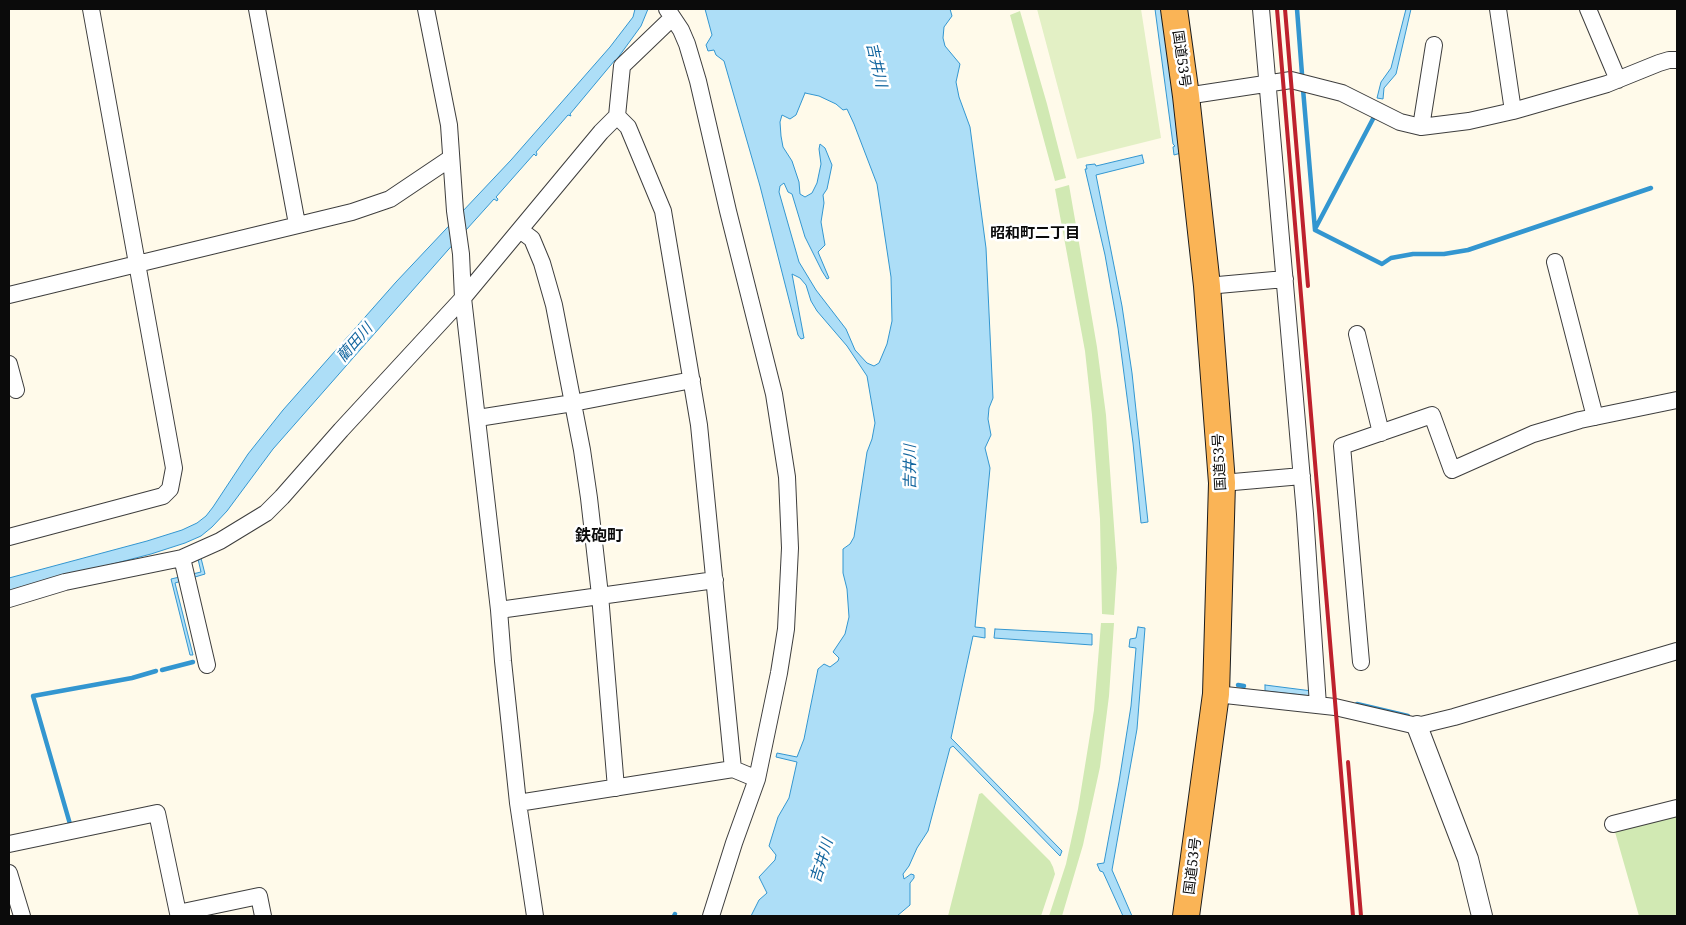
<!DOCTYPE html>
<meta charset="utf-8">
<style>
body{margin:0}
#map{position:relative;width:1686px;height:925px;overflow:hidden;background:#fffaea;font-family:"Noto Serif",serif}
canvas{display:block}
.frame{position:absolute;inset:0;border:10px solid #0b0b0b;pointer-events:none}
</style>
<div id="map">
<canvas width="1686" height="925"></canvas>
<div class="frame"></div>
</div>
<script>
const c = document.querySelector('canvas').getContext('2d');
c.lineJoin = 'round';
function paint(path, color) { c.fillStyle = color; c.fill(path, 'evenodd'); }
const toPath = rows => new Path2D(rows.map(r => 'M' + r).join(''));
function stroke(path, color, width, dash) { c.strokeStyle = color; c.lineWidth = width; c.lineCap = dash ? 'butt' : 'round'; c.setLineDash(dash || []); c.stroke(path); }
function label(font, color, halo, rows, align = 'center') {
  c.font = font + ' "Noto Serif","Noto Sans JP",serif'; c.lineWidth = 5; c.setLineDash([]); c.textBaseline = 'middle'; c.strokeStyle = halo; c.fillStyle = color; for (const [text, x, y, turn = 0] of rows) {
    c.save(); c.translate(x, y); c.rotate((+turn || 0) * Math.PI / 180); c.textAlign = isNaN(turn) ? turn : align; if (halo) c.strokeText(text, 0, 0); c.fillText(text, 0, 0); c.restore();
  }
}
const green = toPath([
 [1020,11,1047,104,1066,178,1055,181,1010,15],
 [1069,185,1097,347,1106,415,1117,568,1114,615,1102,614,1100,519,1092,415,1085,351,1055,189],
 [1101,623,1114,623,1109,696,1100,767,1083,845,1062,916,1049,916,1066,864,1078,809,1094,710],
 [982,793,1050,861,1053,867,1055,874,1041,916,948,916,979,794],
 [1677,815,1677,916,1639,916,1615,832]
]);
const pitch = toPath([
 [1037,9,1141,9,1161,138,1077,159]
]);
const water = toPath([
 [635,9,648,9,641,26,617,59,619,61,618,62,615,60,570,114,571,116,568,115,536,152,537,154,536,156,534,154,496,197,498,199,497,201,494,199,448,250,273,449,227,511,212,527,201,536,185,543,151,554,9,591,9,578,147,541,182,530,197,523,206,516,213,507,248,454,283,410,396,282,511,160,610,47,633,17,635,9],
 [705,9,950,9,952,16,944,27,943,38,945,46,960,64,956,82,959,97,970,127,986,248,993,398,989,408,988,419,991,435,985,448,990,468,975,627,985,628,985,638,973,636,951,738,1062,851,1060,856,953,746,950,748,928,831,917,848,909,866,903,874,904,879,911,874,914,875,914,878,910,883,910,905,897,916,751,916,759,900,767,893,759,877,775,860,776,855,769,846,778,817,789,798,797,762,776,757,777,753,797,757,804,739,818,669,824,664,830,667,838,661,839,658,833,652,845,634,849,617,847,589,843,573,843,549,850,544,854,537,867,452,872,439,875,423,867,376,847,346,817,311,811,301,806,285,800,278,792,274,804,338,801,339,798,335,760,186,724,61,716,55,714,50,708,51,706,45,712,35,705,9],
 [805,93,819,96,836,104,843,110,847,109,854,124,877,184,891,277,892,321,887,344,879,363,874,366,867,363,855,350,846,329,816,290,799,262,779,192,780,186,784,183,788,192,792,194,805,237,822,271,827,279,829,278,818,252,825,245,821,222,824,203,823,195,827,189,832,165,825,148,820,144,819,149,821,164,817,183,812,193,805,197,800,194,799,182,792,161,783,147,781,136,780,122,782,115,790,119,796,115,805,93],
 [1155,9,1161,9,1181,153,1174,155,1173,147,1175,146,1173,144,1155,9],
 [1406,9,1411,9,1396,74,1384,88,1383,99,1377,98,1381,82,1391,68,1406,9],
 [1142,155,1144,163,1096,175,1122,306,1132,373,1148,522,1141,523,1133,443,1118,328,1105,255,1085,169,1087,169,1086,165,1095,164,1096,166,1142,155],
 [201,558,205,574,175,583,193,655,190,655,171,579,201,572,198,559,201,558],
 [1138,627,1145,628,1137,729,1112,870,1132,916,1123,916,1103,872,1100,871,1097,864,1104,863,1119,782,1131,706,1136,648,1129,647,1130,639,1136,638,1138,627],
 [995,629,1092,634,1092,645,994,638,995,629],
 [1265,685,1312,691,1311,696,1265,691,1265,685]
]);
const stream = toPath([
 [1297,9,1302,74],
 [1303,89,1315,230],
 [1315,229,1374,117],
 [1315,230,1382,264,1391,258,1413,254,1444,254,1468,250,1651,188],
 [162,670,193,662],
 [1238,685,1244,686],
 [1357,704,1408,716],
 [66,826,70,824,33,696,132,678,156,671],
 [674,916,675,914]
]);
const minor = toPath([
 [257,9,297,224],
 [426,9,449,125,455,211,461,254,463,298,499,610,503,661,518,803,535,916],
 [667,9,681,30,687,44,698,81,728,211,774,394,787,477,790,548,786,629,779,673,757,779,734,843,711,916],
 [1261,9,1305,514,1318,705],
 [1498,9,1513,111],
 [1588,9,1618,80],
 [1186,96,1291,80,1342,93,1400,122,1421,127,1469,121,1513,111,1607,84,1659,63,1669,60,1677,60],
 [617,116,628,127,663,211,699,425,733,769],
 [1421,127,1434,45],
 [520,230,532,239,542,263,554,305,582,450,589,498,600,595,616,788],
 [1555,262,1595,417],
 [1207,286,1285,279],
 [9,295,352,212,390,199,451,158],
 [1357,334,1381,433],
 [9,364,16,390],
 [478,418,573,403,692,380],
 [1222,483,1302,476],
 [9,537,163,496,170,489,174,468,91,9],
 [182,558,207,665],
 [9,599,65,582,182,558,220,541,266,513,282,497,341,430,463,298,601,132,617,116,622,66,672,18],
 [499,610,715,580],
 [1361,662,1342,446,1432,415,1452,470,1533,434,1580,420,1677,400],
 [1216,694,1335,707,1417,726,1454,717,1677,651],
 [518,803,733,769,757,779],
 [1613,824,1677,808],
 [9,844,157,813,178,913,259,896,263,916],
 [9,873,22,916]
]);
const tertiary = toPath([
 [1417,726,1468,859,1482,916]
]);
const trunk = toPath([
 [1174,9,1186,96,1207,286,1222,483,1216,694,1186,916]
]);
const rail = toPath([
 [1277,9,1353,916],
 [1285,9,1308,286],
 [1348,762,1361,916]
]);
const streetNames = [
 ["国道53号",1181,59,82],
 ["国道53号",1220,462,-93],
 ["国道53号",1193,866,-83]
];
const waterNames = [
 ["吉井川",876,65,77],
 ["藺田川",355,343,-49],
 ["吉井川",911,467,-90],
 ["吉井川",822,861,-73]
];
const neighbourhoodNames = [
 ["昭和町二丁目",1035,234]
];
const quarterNames = [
 ["鉄砲町",599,536]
];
paint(green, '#d1e9b3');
paint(pitch, '#e3f0c5');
paint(water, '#addef7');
stroke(water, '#3396d0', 1);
stroke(stream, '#3396d0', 4.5);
stroke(minor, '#3e3e3e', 18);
stroke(tertiary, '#3e3e3e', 22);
stroke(trunk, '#1c1c1c', 28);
stroke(minor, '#fff', 16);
stroke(tertiary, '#fff', 20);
stroke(trunk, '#fab456', 26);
stroke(rail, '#be212d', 4);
label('14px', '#0b0b0b', '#fff', streetNames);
label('italic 15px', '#13669f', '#fff', waterNames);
label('bold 15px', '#0b0b0b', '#fff', neighbourhoodNames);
label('bold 16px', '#0b0b0b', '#fff', quarterNames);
</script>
